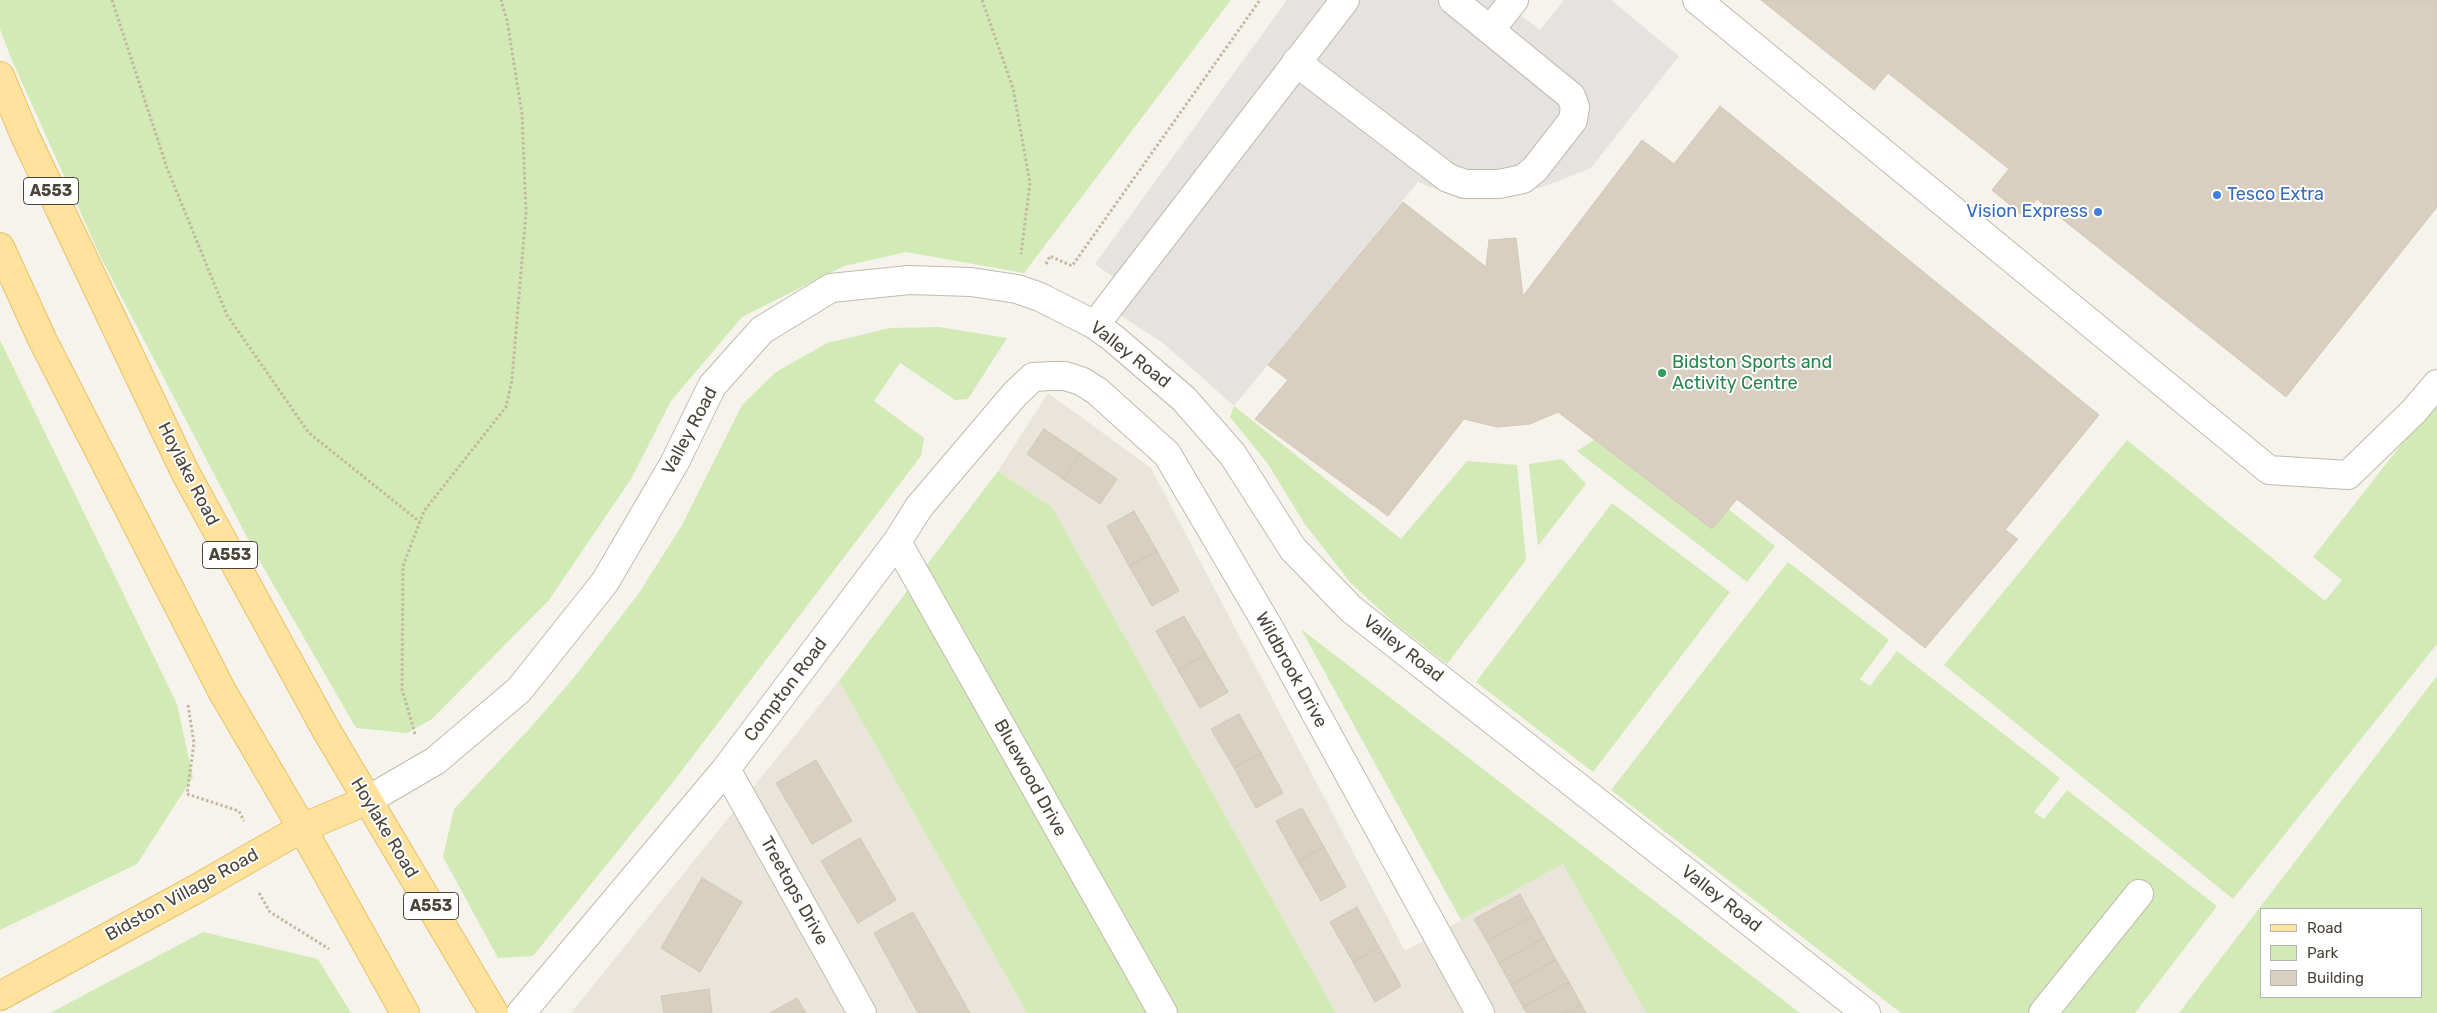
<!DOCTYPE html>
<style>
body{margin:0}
#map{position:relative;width:2437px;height:1013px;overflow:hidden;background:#f6f3ec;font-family:Rubik,sans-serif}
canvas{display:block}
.legend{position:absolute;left:2260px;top:908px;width:162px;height:90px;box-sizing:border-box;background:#fff;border:1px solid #b7b4b0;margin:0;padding:6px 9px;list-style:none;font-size:15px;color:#4b4439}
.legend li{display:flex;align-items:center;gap:10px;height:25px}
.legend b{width:25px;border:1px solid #b7b4b0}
</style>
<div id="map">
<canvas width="2437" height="1013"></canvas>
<ul class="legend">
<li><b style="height:6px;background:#ffe39c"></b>Road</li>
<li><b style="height:14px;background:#d2eab5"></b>Park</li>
<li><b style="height:14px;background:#d8cfc1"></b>Building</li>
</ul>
</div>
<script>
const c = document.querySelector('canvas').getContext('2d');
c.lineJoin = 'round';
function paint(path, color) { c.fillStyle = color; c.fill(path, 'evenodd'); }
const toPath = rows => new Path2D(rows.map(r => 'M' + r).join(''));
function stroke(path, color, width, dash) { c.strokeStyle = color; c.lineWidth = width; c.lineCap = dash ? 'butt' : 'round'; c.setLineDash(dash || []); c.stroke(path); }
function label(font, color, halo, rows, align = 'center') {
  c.font = font + ' Rubik,sans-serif'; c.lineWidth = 4; c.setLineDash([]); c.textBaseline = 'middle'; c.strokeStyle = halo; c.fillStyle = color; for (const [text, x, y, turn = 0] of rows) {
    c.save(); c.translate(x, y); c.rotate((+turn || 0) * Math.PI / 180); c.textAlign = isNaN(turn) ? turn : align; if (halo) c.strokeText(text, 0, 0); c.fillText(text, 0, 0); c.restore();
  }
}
const residential = toPath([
 [1048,393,1151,468,1405,951,1563,864,1646,1013,1336,1013,1052,507,998,471],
 [839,681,1027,1013,571,1013]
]);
const green = toPath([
 [0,0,1231,0,1024,273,906,252,844,266,742,317,671,401,631,479,549,600,432,719,407,733,356,728,258,558,100,256,11,58,0,29],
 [939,327,1007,338,968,399,955,400,900,363,874,401,924,438,921,456,670,786,533,956,498,958,443,857,454,809,531,727,576,675,639,593,682,525,742,405,776,372,827,343,890,328],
 [0,340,177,704,193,777,137,864,0,930],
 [2437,399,2437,644,2233,899,1944,665,2127,440,2325,601,2342,580,2313,557],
 [1234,406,1401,539,1467,461,1517,465,1526,560,1447,664,1393,622,1350,582,1304,523,1268,464,1230,417],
 [1594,440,1712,529,1728,509,1775,546,1747,582,1577,451],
 [1562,459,1586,484,1538,546,1529,464],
 [998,471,1052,507,1336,1013,1027,1013,839,681],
 [1612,503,1730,592,1593,772,1476,682],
 [1788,562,1889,640,1860,679,1870,686,1897,651,2060,778,2034,812,2044,819,2067,790,2217,906,2135,1013,1901,1013,1611,790],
 [1301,629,1587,849,1800,1013,1646,1013,1563,864,1461,920],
 [2437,676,2437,1013,2179,1013],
 [2421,909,2421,997,2261,997,2261,909],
 [203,932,318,959,351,1013,50,1013]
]);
const parking = toPath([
 [1287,0,1501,0,1540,30,1564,0,1611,0,1679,56,1591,168,1551,184,1507,198,1460,199,1418,182,1234,406,1163,343,1096,300,1113,277,1095,264]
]);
const building = toPath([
 [1761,0,2437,0,2437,207,2286,397,2037,199,2023,216,1992,190,2009,169,1888,73,1874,90,1761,0],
 [1720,106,2099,415,2005,530,2018,539,1925,648,1737,499,1712,529,1558,412,1530,424,1497,427,1464,419,1388,516,1255,419,1288,380,1268,365,1403,202,1486,267,1489,240,1516,238,1523,296,1642,140,1674,164,1720,106],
 [1044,429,1081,454,1063,479,1027,454,1044,429],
 [1081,454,1117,479,1100,504,1063,479,1081,454],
 [1134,511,1157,551,1129,566,1107,526,1134,511],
 [1157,551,1179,591,1152,606,1129,566,1157,551],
 [1184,616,1206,654,1178,670,1156,631,1184,616],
 [1206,654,1228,692,1200,708,1178,670,1206,654],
 [1239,714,1261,753,1234,768,1211,729,1239,714],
 [1261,753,1283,793,1256,808,1234,768,1261,753],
 [816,760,852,821,812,844,776,783,816,760],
 [1302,808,1324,847,1298,861,1276,821,1302,808],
 [860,838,896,900,858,923,821,861,860,838],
 [1324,847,1346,887,1321,901,1298,861,1324,847],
 [702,878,742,902,700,972,661,948,702,878],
 [1520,894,1532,916,1487,941,1474,919,1520,894],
 [1357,907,1379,947,1353,962,1330,922,1357,907],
 [913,912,970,1013,918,1013,874,933,913,912],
 [1532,916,1544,938,1499,963,1487,941,1532,916],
 [1544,938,1556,960,1511,985,1499,963,1544,938],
 [1379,947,1401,986,1375,1002,1353,962,1379,947],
 [1556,960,1569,982,1523,1007,1511,985,1556,960],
 [1569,982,1581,1004,1565,1013,1527,1013,1523,1007,1569,982],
 [709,989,712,1013,664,1013,661,996,709,989],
 [797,998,806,1013,770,1013,797,998],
 [1581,1004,1586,1013,1565,1013,1581,1004]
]);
const path = toPath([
 [112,0,167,168,227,315,309,433,420,522],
 [982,0,1013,88,1030,183,1021,254],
 [1046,264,1050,256,1072,266,1260,0],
 [188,705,194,743,187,794,239,811,244,821],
 [415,734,402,689,403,566,424,511,506,407,512,380,526,212,522,114,507,20,501,0],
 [259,893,270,912,329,949]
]);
const minor = toPath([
 [1697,0,2269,470,2348,475,2414,411,2437,384],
 [1490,30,1514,0],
 [1296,62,1448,178,1465,184,1499,184,1523,179,1535,169,1573,120,1575,107,1571,96,1453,0],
 [1095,325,1345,0],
 [897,542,1163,1013],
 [726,769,862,1013],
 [368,800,435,761,519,690,605,582,675,462,712,386,762,330,831,288,909,280,971,282,1017,289,1040,297,1095,325,1113,338,1184,399,1233,455,1293,549,1351,609,1866,1013],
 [521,1013,726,769,897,542,919,507,1015,394,1033,377,1052,376,1065,376,1081,381,1097,391,1167,454,1268,626,1480,1013],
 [2043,1013,2139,894]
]);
const major = toPath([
 [0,76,25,136,185,472,325,728,494,1013],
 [0,247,43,341,222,691,302,828,405,1013],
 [0,996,196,889,302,828,368,800]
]);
const markers = [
 [2217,195,5,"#3f7fe0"],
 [2098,212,5,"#3f7fe0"],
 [1662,373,5,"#2e9e5b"]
];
const shields = [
 [51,191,55],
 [230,555,55],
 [431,906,55]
];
const shieldNames = [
 ["A553",51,191],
 ["A553",230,555],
 ["A553",431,906]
];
const shopNames = [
 ["Tesco Extra",2227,195],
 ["Vision Express",2088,212,"right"]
];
const streetNames = [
 ["Valley Road",1130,355,38],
 ["Valley Road",690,431,-62],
 ["Hoylake Road",188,474,63],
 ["Valley Road",1403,649,38],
 ["Wildbrook Drive",1291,670,61],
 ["Compton Road",786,690,-53],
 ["Bluewood Drive",1030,778,61],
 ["Hoylake Road",384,828,59],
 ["Treetops Drive",794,891,61],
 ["Bidston Village Road",182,895,-29],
 ["Valley Road",1721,899,38]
];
const leisureNames = [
 ["Bidston Sports and",1672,363],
 ["Activity Centre",1672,384]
];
paint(residential, '#eae5da');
paint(green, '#d2eab5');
paint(parking, '#e5e3e0');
paint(building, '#d8cfc1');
stroke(building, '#d3c7b4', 1);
stroke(minor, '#c2bbae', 30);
stroke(major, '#e6c16a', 30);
stroke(path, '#c4b79f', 3, [2.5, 2.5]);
stroke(minor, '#fff', 28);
stroke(major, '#ffe39c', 28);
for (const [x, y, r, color] of markers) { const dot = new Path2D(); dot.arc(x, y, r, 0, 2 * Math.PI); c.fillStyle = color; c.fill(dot); stroke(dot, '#fff', 2); }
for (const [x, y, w] of shields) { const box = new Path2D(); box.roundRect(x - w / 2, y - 13.5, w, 27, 4); c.fillStyle = '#fff'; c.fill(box); stroke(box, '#4b4439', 1); }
label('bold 16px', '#4b4439', null, shieldNames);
label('18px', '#366cbe', '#fff', shopNames, 'left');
label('18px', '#4b4439', '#fff', streetNames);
label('18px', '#27864d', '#fff', leisureNames, 'left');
</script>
